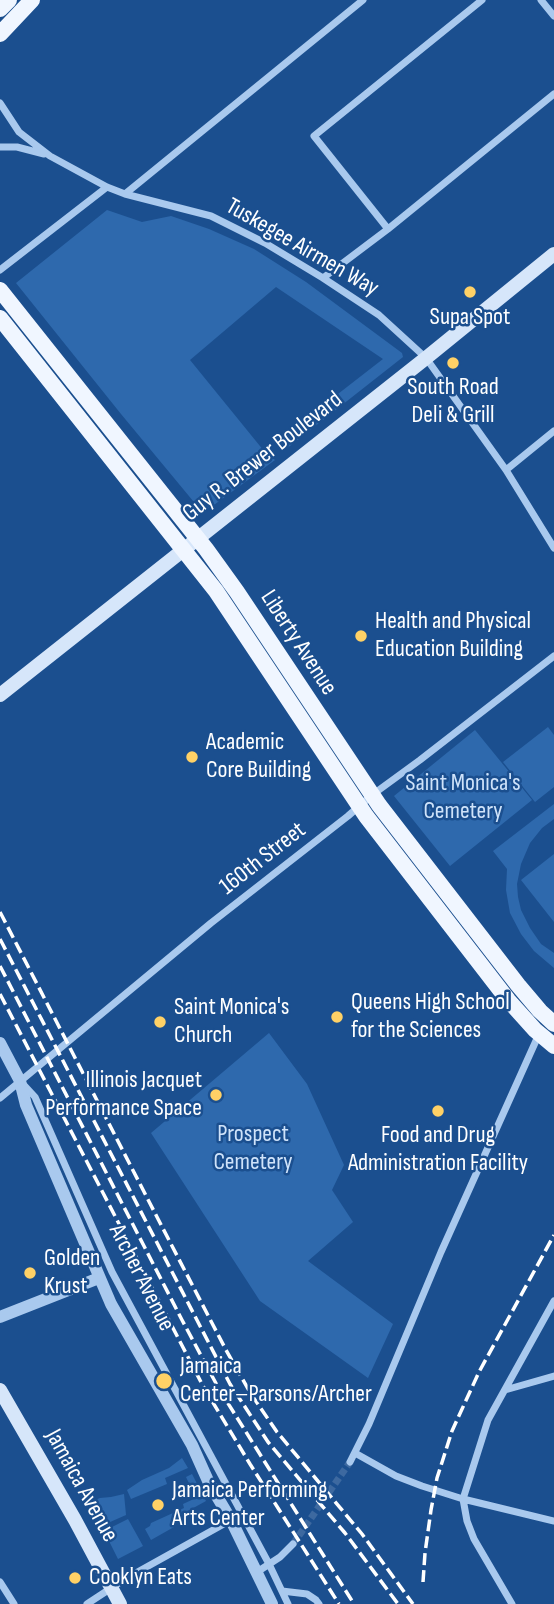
<!DOCTYPE html>
<meta charset="utf-8">
<style>
body{margin:0}
canvas{display:block;background:#1b4f8f}
</style>
<canvas width="554" height="1604"></canvas>
<script>
const c = document.querySelector('canvas').getContext('2d');
c.lineJoin = 'round';
function paint(path, color) { c.fillStyle = color; c.fill(path, 'evenodd'); }
const toPath = rows => new Path2D(rows.map(r => 'M' + r).join(''));
function stroke(path, color, width, dash) { c.strokeStyle = color; c.lineWidth = width; c.lineCap = dash ? 'butt' : 'round'; c.setLineDash(dash || []); c.stroke(path); }
function label(font, color, halo, rows, align = 'center') {
  c.font = font + ' "Sofia Sans Condensed",sans-serif'; c.lineWidth = 5; c.setLineDash([]); c.textBaseline = 'middle'; c.strokeStyle = halo; c.fillStyle = color; for (const [text, x, y, turn = 0] of rows) {
    c.save(); c.translate(x, y); c.rotate((+turn || 0) * Math.PI / 180); c.textAlign = isNaN(turn) ? turn : align; if (halo) c.strokeText(text, 0, 0); c.fillText(text, 0, 0); c.restore();
  }
}
const green = toPath([
 [107,210,142,222,171,216,209,229,254,249,306,282,402,353,403,357,286,449,280,442,280,439,383,359,276,287,190,360,264,451,275,460,203,513,121,414,16,283],
 [548,727,554,735,554,787,535,802,503,762],
 [475,730,532,800,450,866,394,796],
 [554,804,554,819,542,828,530,843,521,864,517,884,518,897,521,910,530,928,541,944,554,953,554,968,534,951,521,934,510,913,506,890,507,869,493,851],
 [554,854,554,922,521,880],
 [269,1033,307,1084,344,1165,332,1190,353,1222,308,1261,393,1324,368,1378,260,1301,151,1133],
 [182,1458,188,1468,165,1478,167,1484,131,1499,127,1490,142,1480,169,1468],
 [192,1474,206,1501,177,1517,174,1527,151,1540,145,1529,150,1526,151,1523,184,1508,183,1504,196,1498,186,1477],
 [124,1494,126,1515,101,1526,88,1503,100,1498,111,1497],
 [128,1519,143,1546,118,1559,104,1531]
]);
const minorTunnel = toPath([
 [293,1544,350,1462]
]);
const minor = toPath([
 [541,0,554,16],
 [0,103,19,132,50,156,107,187,125,194,211,216,265,243,323,278,379,315,426,358,506,470,554,548],
 [0,147,17,147,44,154],
 [125,194,363,0],
 [388,229,314,136,482,0],
 [0,270,107,187],
 [323,278,388,229,554,94],
 [506,470,554,431],
 [23,1084,35,1097,112,1272,269,1564,288,1604],
 [0,1098,211,923,348,816,372,795,420,760,554,656],
 [505,1390,554,1376],
 [355,1453,396,1476,422,1486,463,1499,554,1521],
 [350,1462,369,1424,441,1252,539,1034],
 [257,1572,280,1557,293,1544],
 [0,1582,14,1604],
 [282,1591,307,1594,316,1600,319,1604],
 [87,1604,125,1579,231,1520],
 [512,1604,474,1539,467,1521,463,1499,488,1420,554,1301]
]);
const tertiary = toPath([
 [0,1043,20,1081,26,1105,111,1304,192,1445,209,1483,231,1520,272,1604],
 [0,1317,99,1278]
]);
const secondary = toPath([
 [0,695,426,358,554,254],
 [0,1390,75,1520,120,1604]
]);
const primary = toPath([
 [0,9,9,0],
 [0,34,32,0],
 [0,290,206,549,237,592,379,805,518,985,540,1011,554,1024],
 [0,318,216,591,366,816,508,1000,535,1030,554,1046]
]);
const rail = toPath([
 [0,912,157,1217,226,1350,251,1394,277,1432,362,1534,413,1604],
 [0,939,230,1384,268,1442,345,1533,398,1604],
 [0,966,182,1320,219,1389,354,1604],
 [0,994,203,1386,250,1464,339,1604],
 [423,1582,425,1553,431,1510,437,1478,452,1431,479,1372,554,1235]
]);
const markers = [
 [470,292,7,"#ffd166"],
 [453,363,7,"#ffd166"],
 [361,636,7,"#ffd166"],
 [192,757,7,"#ffd166"],
 [337,1017,7,"#ffd166"],
 [160,1022,7,"#ffd166"],
 [216,1095,7,"#ffd166"],
 [438,1111,7,"#ffd166"],
 [30,1273,7,"#ffd166"],
 [164,1381,9,"#ffd166"],
 [158,1505,7,"#ffd166"],
 [75,1578,7,"#ffd166"]
];
const streetNames = [
 ["Tuskegee Airmen Way",302,248,30],
 ["Guy R. Brewer Boulevard",263,457,-38],
 ["Liberty Avenue",298,643,57],
 ["160th Street",263,859,-38],
 ["Archer Avenue",141,1278,63],
 ["Jamaica Avenue",81,1486,61]
];
const poiNames = [
 ["Supa Spot",470,318,"center"],
 ["South Road",453,388,"center"],
 ["Deli & Grill",453,416,"center"],
 ["Health and Physical",375,622],
 ["Education Building",375,650],
 ["Academic",206,743],
 ["Core Building",206,771],
 ["Queens High School",351,1003],
 ["for the Sciences",351,1031],
 ["Saint Monica's",174,1008],
 ["Church",174,1036],
 ["Illinois Jacquet",202,1081,"right"],
 ["Performance Space",202,1109,"right"],
 ["Food and Drug",438,1136,"center"],
 ["Administration Facility",438,1164,"center"],
 ["Golden",44,1259],
 ["Krust",44,1287],
 ["Jamaica",180,1367],
 ["Center–Parsons/Archer",180,1395],
 ["Jamaica Performing",172,1491],
 ["Arts Center",172,1519],
 ["Cooklyn Eats",89,1578]
];
const parkNames = [
 ["Saint Monica's",463,784],
 ["Cemetery",463,812],
 ["Prospect",253,1135],
 ["Cemetery",253,1163]
];
paint(green, '#2e69ad');
stroke(minorTunnel, '#3d69a0', 7, [7, 3.5]);
stroke(minor, '#a9c9ee', 7);
stroke(tertiary, '#a9c9ee', 12);
stroke(secondary, '#d6e6fa', 14);
stroke(primary, '#f0f6ff', 16);
stroke(rail, '#fff', 3.5, [12, 5]);
for (const [x, y, r, color] of markers) { const dot = new Path2D(); dot.arc(x, y, r, 0, 2 * Math.PI); c.fillStyle = color; c.fill(dot); stroke(dot, '#1b4f8f', 2.5); }
label('24px', '#fff', '#1b4f8f', streetNames);
label('24px', '#fff', '#1b4f8f', poiNames, 'left');
label('24px', '#cfe3fa', '#1b4f8f', parkNames);
</script>
